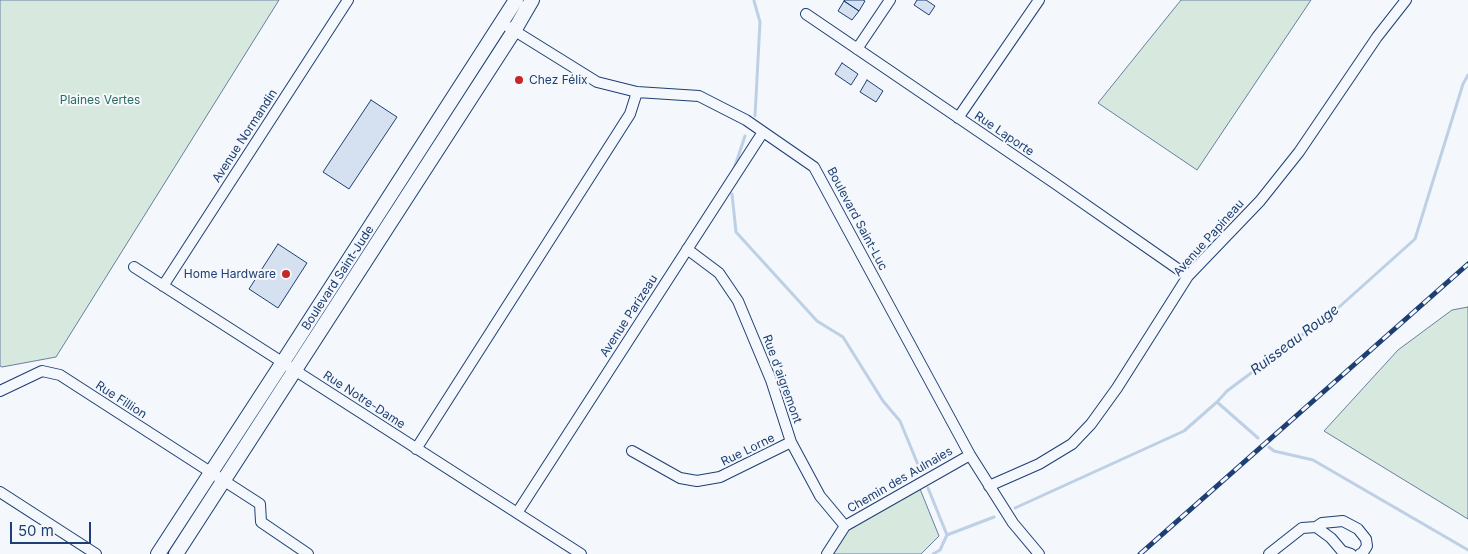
<!DOCTYPE html>
<meta charset="utf-8">
<style>
body{margin:0}
#map{position:relative;width:1468px;height:554px;overflow:hidden;background:#f4f7fb;font-family:Inter,sans-serif}
canvas{display:block}
.scale{position:absolute;left:10px;top:522px;width:81px;height:22px;box-sizing:border-box;border:2px solid #1d3f73;border-top:0;padding-left:6px;font-size:15px;line-height:18px;white-space:nowrap;color:#1d3f73;-webkit-text-stroke:4px #f4f7fb;paint-order:stroke}
</style>
<div id="map">
<canvas width="1468" height="554"></canvas>
<div class="scale">50 m</div>
</div>
<script>
const c = document.querySelector('canvas').getContext('2d');
c.lineJoin = 'round';
function paint(path, color) { c.fillStyle = color; c.fill(path, 'evenodd'); }
const toPath = rows => new Path2D(rows.map(r => 'M' + r).join(''));
function stroke(path, color, width, dash) { c.strokeStyle = color; c.lineWidth = width; c.lineCap = dash ? 'butt' : 'round'; c.setLineDash(dash || []); c.stroke(path); }
function label(font, color, halo, rows, align = 'center') {
  c.font = font + ' Inter,sans-serif'; c.lineWidth = 4; c.setLineDash([]); c.textBaseline = 'middle'; c.strokeStyle = halo; c.fillStyle = color; for (const [text, x, y, turn = 0] of rows) {
    c.save(); c.translate(x, y); c.rotate((+turn || 0) * Math.PI / 180); c.textAlign = isNaN(turn) ? turn : align; if (halo) c.strokeText(text, 0, 0); c.fillText(text, 0, 0); c.restore();
  }
}
const green = toPath([
 [0,0,279,0,56,357,2,367,0,366,0,0],
 [1181,0,1311,0,1197,170,1098,103,1181,0],
 [1468,307,1468,519,1324,431,1398,350,1452,310,1468,307],
 [918,484,939,536,921,554,828,554,845,526,918,484]
]);
const stream = toPath([
 [754,1,760,22,755,116],
 [734,169,745,136],
 [732,194,736,232,817,321,843,337,883,401,900,421,921,472],
 [1217,402,1258,438],
 [1269,447,1274,451,1313,460,1468,550],
 [928,488,947,535],
 [1015,508,1184,431,1217,402,1227,391,1338,308,1415,239,1463,84,1468,75],
 [933,554,940,550,947,535,994,517]
]);
const building = toPath([
 [845,0,863,0,865,1,859,11,844,1,845,0],
 [917,0,926,0,935,6,929,15,914,5,917,0],
 [844,1,859,11,852,20,838,11,844,1],
 [842,63,858,74,851,85,835,74,842,63],
 [867,80,883,91,876,102,860,92,867,80],
 [371,100,397,117,349,189,323,172,371,100],
 [278,244,307,263,278,308,249,289,278,244]
]);
const street = toPath([
 [806,14,1053,182,1188,276],
 [502,23,597,82,637,92,699,96,746,120,814,167,970,455,1013,523,1039,554],
 [857,49,890,0],
 [958,118,1039,0],
 [687,249,719,273,738,301,771,380,791,442,820,496,845,526],
 [134,267,581,554],
 [163,286,348,0],
 [0,391,42,371,60,375,260,504,261,522,308,554],
 [416,449,630,114,637,92],
 [632,451,680,478,697,481,720,477,791,442],
 [989,486,1039,464,1072,444,1091,424,1117,388,1188,276,1260,201,1299,152,1377,37,1406,0],
 [0,492,96,554],
 [517,513,763,132],
 [1316,527,1331,538,1342,551,1351,554],
 [827,554,845,526,970,455],
 [1269,554,1302,528,1316,527,1322,523,1343,521,1358,529,1366,539,1367,546,1362,554,1360,554]
]);
const secondary = toPath([
 [158,554,283,362,516,0],
 [176,554,514,31,532,0]
]);
const rail = toPath([
 [1140,554,1468,264]
]);
const markers = [
 [519,80,5,"#c62828"],
 [286,274,5,"#c62828"]
];
const poiNames = [
 ["Chez Félix",529,80],
 ["Home Hardware",276,274,"right"]
];
const parkNames = [
 ["Plaines Vertes",100,100]
];
const streetNames = [
 ["Rue Laporte",1004,134,34],
 ["Avenue Normandin",245,136,-57],
 ["Boulevard Saint-Luc",857,219,62],
 ["Avenue Papineau",1209,238,-48],
 ["Boulevard Saint-Jude",338,278,-57],
 ["Avenue Parizeau",629,316,-57],
 ["Rue d'aigremont",782,379,70],
 ["Rue Fillion",121,400,33],
 ["Rue Notre-Dame",364,400,33],
 ["Rue Lorne",748,450,-26],
 ["Chemin des Aulnaies",900,480,-30]
];
const waterNames = [
 ["Ruisseau Rouge",1295,340,-37]
];
paint(green, '#d7e8df');
stroke(green, '#687fa3', 1);
stroke(stream, '#bed0e5', 3);
paint(building, '#d5e0f0');
stroke(building, '#1d3f73', 1);
stroke(street, '#1d3f73', 12);
stroke(secondary, '#1d3f73', 16);
stroke(street, '#f4f7fb', 10);
stroke(secondary, '#f4f7fb', 14);
stroke(rail, '#1d3f73', 5);
stroke(rail, '#f4f7fb', 3, [9]);
for (const [x, y, r, color] of markers) { const dot = new Path2D(); dot.arc(x, y, r, 0, 2 * Math.PI); c.fillStyle = color; c.fill(dot); stroke(dot, '#f4f7fb', 2); }
label('12px', '#1d3f73', '#f4f7fb', poiNames, 'left');
label('12px', '#2c6c60', '#f4f7fb', parkNames);
label('12px', '#1d3f73', '#f4f7fb', streetNames);
label('italic 14px', '#1d3f73', '#f4f7fb', waterNames);
</script>
